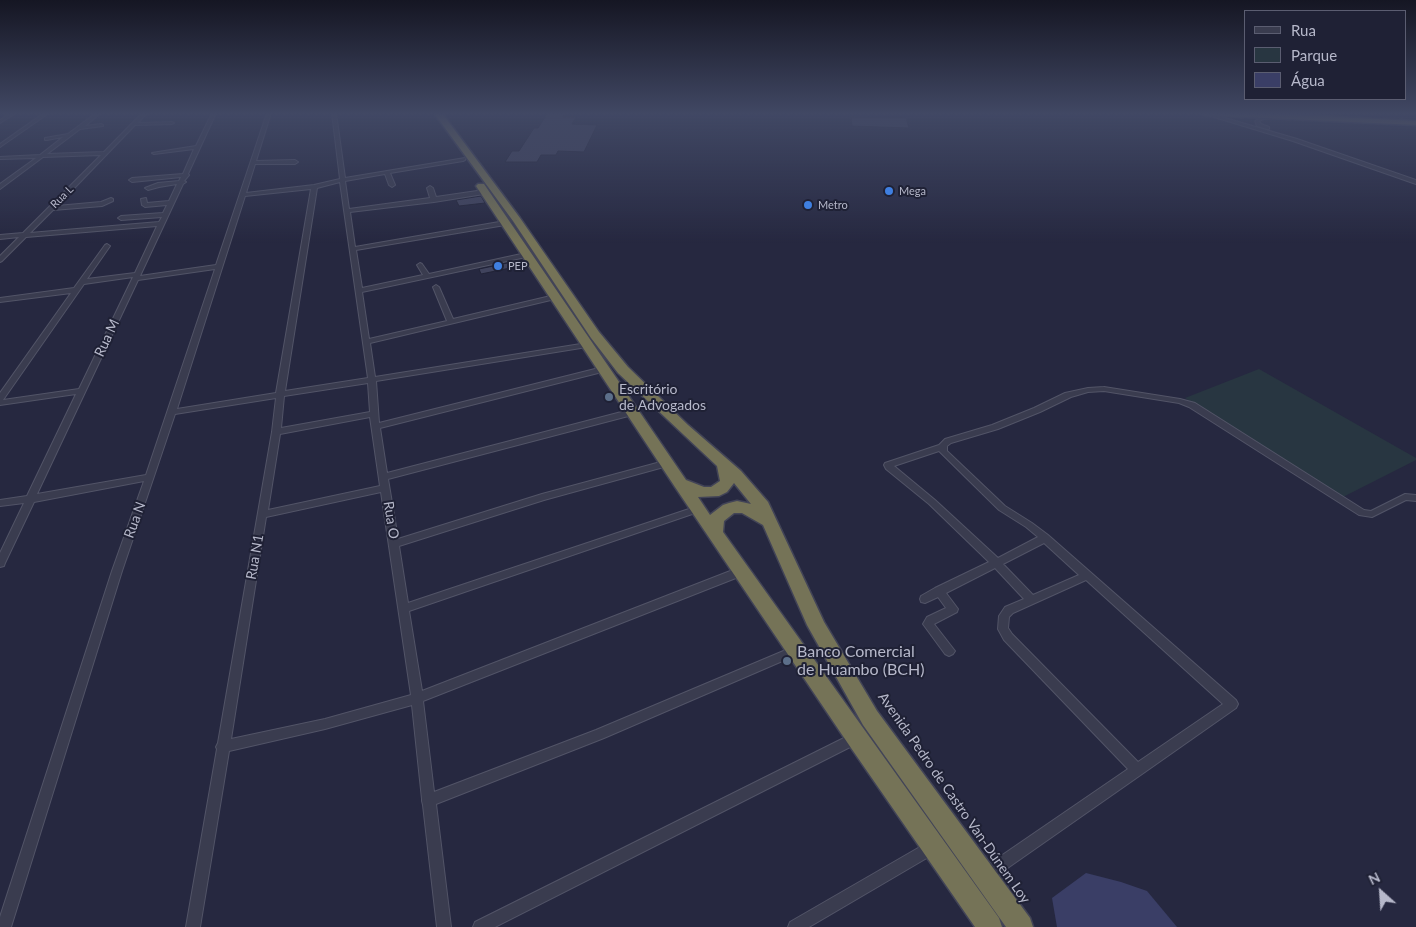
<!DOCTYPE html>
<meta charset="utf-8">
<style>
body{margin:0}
#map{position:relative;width:1416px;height:927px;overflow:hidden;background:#262840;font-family:Lato,sans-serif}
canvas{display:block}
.legend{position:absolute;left:1244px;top:10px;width:162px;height:90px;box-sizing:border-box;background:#1f2135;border:1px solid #5b5d71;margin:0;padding:6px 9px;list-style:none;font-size:15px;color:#b6b8ca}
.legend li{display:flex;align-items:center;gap:10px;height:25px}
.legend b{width:25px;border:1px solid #5b5d71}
.north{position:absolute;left:1356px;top:867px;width:50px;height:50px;-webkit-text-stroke:4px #1f2135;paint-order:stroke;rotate:334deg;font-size:14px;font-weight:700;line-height:20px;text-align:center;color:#b6b8ca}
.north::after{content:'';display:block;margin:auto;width:18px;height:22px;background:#b6b8ca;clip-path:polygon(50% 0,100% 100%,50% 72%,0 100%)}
</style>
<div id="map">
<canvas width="1416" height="927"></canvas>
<ul class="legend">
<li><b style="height:6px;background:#3a3c4f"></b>Rua</li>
<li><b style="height:14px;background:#283641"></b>Parque</li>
<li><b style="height:14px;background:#3a3e66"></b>Água</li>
</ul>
<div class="north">N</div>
</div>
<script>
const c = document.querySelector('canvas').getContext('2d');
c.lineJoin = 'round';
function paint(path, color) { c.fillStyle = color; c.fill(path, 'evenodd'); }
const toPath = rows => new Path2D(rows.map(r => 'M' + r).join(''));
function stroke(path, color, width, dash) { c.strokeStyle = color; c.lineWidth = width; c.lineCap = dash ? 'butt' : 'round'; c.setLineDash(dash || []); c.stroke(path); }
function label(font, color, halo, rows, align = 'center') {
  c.font = font + ' Lato,sans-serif'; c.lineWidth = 4; c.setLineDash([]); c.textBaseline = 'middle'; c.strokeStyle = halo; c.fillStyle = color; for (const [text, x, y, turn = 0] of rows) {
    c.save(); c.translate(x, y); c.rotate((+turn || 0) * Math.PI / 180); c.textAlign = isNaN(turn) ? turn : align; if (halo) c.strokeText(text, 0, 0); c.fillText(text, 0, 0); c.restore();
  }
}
const green = toPath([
 [1259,369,1416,458,1416,460,1341,498,1185,398]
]);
const water = toPath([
 [1086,873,1121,882,1147,891,1177,927,1057,927,1052,898]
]);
const building = toPath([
 [548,113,564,113,562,117,576,117,572,124,597,125,584,152,558,151,556,155,541,155,537,162,505,162,512,151,519,151,534,128,538,128,548,113],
 [851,117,906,118,909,128,852,126,851,117],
 [481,196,485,203,459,206,456,200,481,196],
 [517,261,520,266,481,274,479,269,517,261]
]);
const street = toPath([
 [11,113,16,113,0,123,0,120,11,113],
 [44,113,49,113,0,147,0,144,44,113],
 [96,113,101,113,85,126,101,124,103,125,103,126,80,129,47,154,104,152,142,113,147,113,138,123,172,122,174,123,172,124,135,125,57,206,101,202,111,198,113,199,113,201,102,206,53,210,30,233,159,222,162,217,121,220,118,218,121,216,163,213,167,205,145,207,142,205,141,199,146,198,147,203,169,201,177,184,159,187,148,190,145,188,158,183,179,181,181,177,132,182,129,180,132,178,183,174,194,149,154,154,152,153,196,146,212,113,216,113,188,174,189,175,184,181,186,182,183,184,140,276,216,265,267,113,271,113,256,161,295,160,298,162,295,164,255,164,246,193,314,185,340,179,332,113,336,113,345,178,465,158,465,160,463,161,390,173,395,185,392,187,389,185,385,174,345,181,349,209,430,198,427,188,430,186,433,188,436,197,484,190,487,192,484,194,434,202,350,212,355,247,505,221,508,223,505,225,356,250,362,288,423,275,417,265,420,263,422,264,429,274,526,253,529,255,526,257,362,292,369,339,447,321,433,287,436,285,439,287,453,319,555,295,558,297,555,299,370,343,375,377,587,343,591,345,587,347,376,381,379,423,603,367,607,369,606,371,380,428,387,473,633,409,637,412,636,414,388,479,398,539,542,494,668,460,672,463,671,465,544,500,399,546,408,603,695,507,701,507,703,509,701,511,409,611,422,691,738,568,742,567,746,568,747,571,746,574,423,701,434,792,596,730,793,647,797,645,801,647,803,650,801,653,604,738,436,804,451,927,437,927,423,805,422,801,422,799,412,705,325,729,229,751,200,927,186,927,217,749,216,747,218,743,272,432,276,398,175,414,122,571,11,927,0,927,0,917,112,571,144,481,34,502,5,563,4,566,0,567,0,553,24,503,0,506,0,500,27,496,76,394,0,405,0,393,71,293,0,302,0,298,74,288,105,245,107,244,110,246,87,279,135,273,157,226,26,237,2,261,0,262,0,256,19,237,0,239,0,235,23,233,101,155,43,157,0,189,0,184,36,158,0,159,0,157,40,155,63,137,47,140,45,140,45,138,68,134,96,113],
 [340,182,368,378,285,391,317,188,340,182],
 [311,189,276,393,177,409,245,196,311,189],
 [215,269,146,475,37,494,138,280,215,269],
 [133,277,79,389,3,400,84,284,133,277],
 [368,383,370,412,281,428,284,396,368,383],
 [370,417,380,486,268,510,280,434,370,417],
 [381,492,411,695,325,719,231,739,266,517,381,492],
 [1201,113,1208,113,1297,139,1416,180,1416,184,1293,141,1201,113],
 [1277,116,1277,118,1263,119,1259,121,1261,124,1269,127,1269,129,1267,129,1257,126,1255,121,1262,117,1277,116],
 [1104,387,1180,399,1195,403,1364,510,1371,511,1405,494,1416,495,1416,501,1406,500,1372,517,1359,515,1189,407,1179,403,1104,391,1088,392,1071,397,1040,412,998,429,951,443,947,446,947,451,1005,506,1032,523,1048,535,1236,700,1238,704,1236,708,1142,774,989,881,984,883,979,881,977,876,979,871,1128,769,1004,640,998,629,999,616,1005,607,1024,599,995,568,946,593,958,609,957,612,934,624,955,651,953,654,949,656,945,654,923,624,927,617,946,608,938,597,925,603,921,602,920,599,921,596,935,588,989,562,929,504,886,469,884,465,885,463,939,445,945,439,992,425,1034,408,1065,393,1088,388,1104,387],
 [939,451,999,510,1026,527,1038,537,998,558,935,500,894,466,939,451],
 [1044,543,1079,575,1033,595,1003,564,1044,543],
 [1086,580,1223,704,1138,762,1012,634,1008,628,1009,617,1013,613,1086,580],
 [856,732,860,734,862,738,860,742,495,927,473,927,475,922,856,732],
 [932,840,937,842,939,847,937,852,809,927,788,927,790,922,932,840]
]);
const highway = toPath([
 [434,113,442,113,520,218,599,332,628,367,688,425,741,471,768,502,824,622,877,711,1030,918,1033,927,1006,927,863,725,807,625,763,525,742,513,734,513,724,521,723,532,999,918,1002,927,975,927,849,745,675,487,476,186,478,184,484,184,686,480,704,487,711,487,720,481,717,466,618,373,591,338,513,221,434,113],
 [734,483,751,504,737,501,729,503,723,505,710,515,698,497,719,496,727,492,734,483],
 [1201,113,1256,113,1416,121,1416,125,1205,115,1201,113]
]);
const markers = [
 [889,191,5,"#3f7fe0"],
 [808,205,5,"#3f7fe0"],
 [498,266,5,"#3f7fe0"],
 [609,397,5,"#5c6f8a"],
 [787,661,5,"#5c6f8a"]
];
const farPoinames = [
 ["Mega",899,191],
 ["Metro",818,205],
 ["PEP",508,266]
];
const farStreetnames = [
 ["Rua L",62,197,-45]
];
const streetNames = [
 ["Rua M",107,338,-65],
 ["Rua N",135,520,-70],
 ["Rua O",391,520,81],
 ["Rua N1",255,557,-80],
 ["Avenida Pedro de Castro Van-Dúnem Loy",954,798,55]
];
const poiNames = [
 ["Escritório",619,389],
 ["de Advogados",619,405]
];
const nearPoinames = [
 ["Banco Comercial",797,652],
 ["de Huambo (BCH)",797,670]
];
paint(green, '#283641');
paint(water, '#3a3e66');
paint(building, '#40435d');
stroke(building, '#212337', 1);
stroke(street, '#525467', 2);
stroke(highway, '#424457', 3);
paint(street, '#3a3c4f');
paint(highway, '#757357');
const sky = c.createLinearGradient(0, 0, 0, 243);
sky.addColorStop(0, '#151623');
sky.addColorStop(0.47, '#414864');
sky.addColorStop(1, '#41486400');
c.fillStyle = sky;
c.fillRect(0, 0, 1416, 243);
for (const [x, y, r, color] of markers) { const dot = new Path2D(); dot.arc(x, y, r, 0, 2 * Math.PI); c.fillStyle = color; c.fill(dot); stroke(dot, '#1f2135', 2); }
label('11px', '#b6b8ca', '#1f2135', farPoinames, 'left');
label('11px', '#b6b8ca', '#1f2135', farStreetnames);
label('14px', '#b6b8ca', '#1f2135', streetNames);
label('14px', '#b6b8ca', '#1f2135', poiNames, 'left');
label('16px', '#b6b8ca', '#1f2135', nearPoinames, 'left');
</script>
